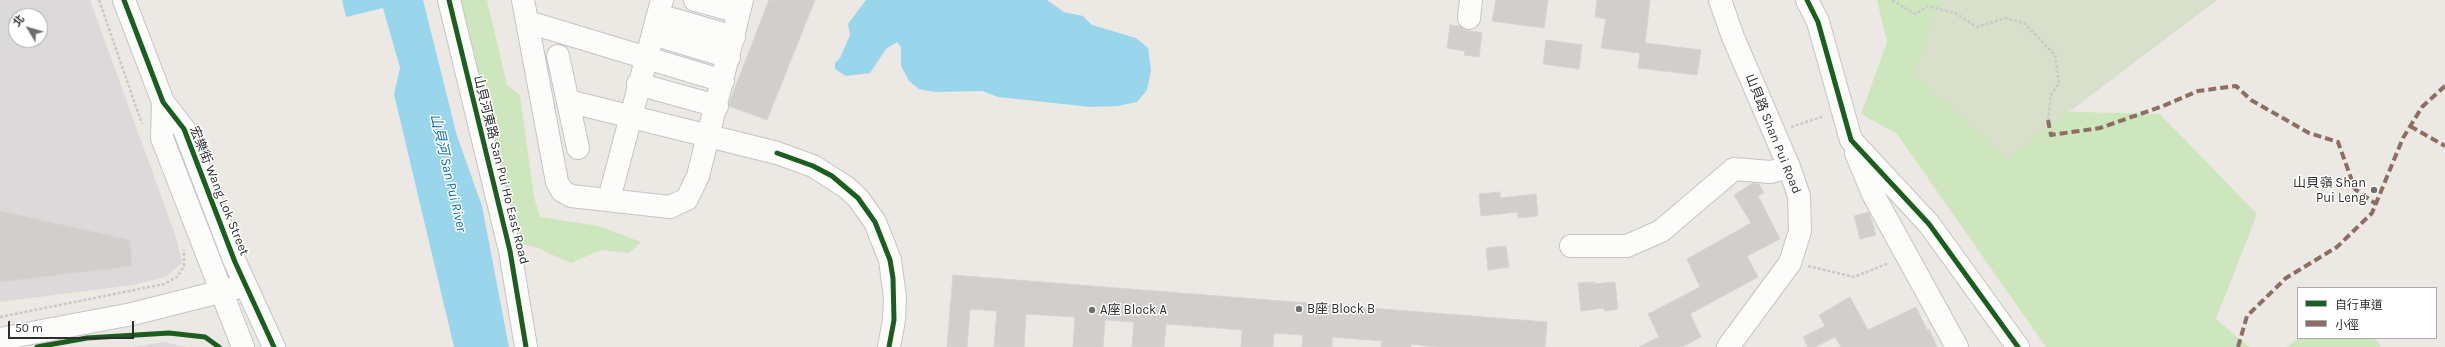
<!DOCTYPE html>
<meta charset="utf-8">
<style>
body{margin:0}
#map{position:relative;width:2445px;height:347px;overflow:hidden;background:#ece8e4;font-family:Karla,"Noto Sans TC",sans-serif}
canvas{display:block}
.legend{position:absolute;left:2297px;top:287px;width:140px;height:52px;box-sizing:border-box;background:#fff;border:1px solid #ababab;margin:0;padding:5px 7px;list-style:none;font-size:12px;color:#2e2e2e}
.legend li{display:flex;align-items:center;gap:8px;height:20px}
.legend b{width:20px;border:1px solid #ababab}
.north{position:absolute;left:8px;top:8px;width:40px;height:40px;box-sizing:border-box;background:#fff;border:1px solid #ababab;border-radius:50%;rotate:308deg;font-size:11px;font-weight:700;line-height:16px;text-align:center;color:#2e2e2e}
.north::after{content:'';display:block;margin:auto;width:14px;height:18px;background:#706f6e;clip-path:polygon(50% 0,100% 100%,50% 72%,0 100%)}
.scale{position:absolute;left:8px;top:321px;width:126px;height:18px;box-sizing:border-box;border:2px solid #2e2e2e;border-top:0;padding-left:5px;font-size:12px;line-height:14px;white-space:nowrap;color:#2e2e2e;-webkit-text-stroke:3px #fff;paint-order:stroke}
</style>
<div id="map">
<canvas width="2445" height="347"></canvas>
<ul class="legend">
<li><b style="height:5px;background:#1b5e20"></b>自行車道</li>
<li><b style="height:5px;background:#8d6e63"></b>小徑</li>
</ul>
<div class="north">北</div>
<div class="scale">50 m</div>
</div>
<script>
const c = document.querySelector('canvas').getContext('2d');
c.lineJoin = 'round';
function paint(path, color) { c.fillStyle = color; c.fill(path, 'evenodd'); }
const toPath = rows => new Path2D(rows.map(r => 'M' + r).join(''));
function stroke(path, color, width, dash) { c.strokeStyle = color; c.lineWidth = width; c.lineCap = dash ? 'butt' : 'round'; c.setLineDash(dash || []); c.stroke(path); }
function label(font, color, halo, rows, align = 'center') {
  c.font = font + ' Karla,"Noto Sans TC",sans-serif'; c.lineWidth = 3; c.setLineDash([]); c.textBaseline = 'middle'; c.strokeStyle = halo; c.fillStyle = color; for (const [text, x, y, turn = 0] of rows) {
    c.save(); c.translate(x, y); c.rotate((+turn || 0) * Math.PI / 180); c.textAlign = isNaN(turn) ? turn : align; if (halo) c.strokeText(text, 0, 0); c.fillText(text, 0, 0); c.restore();
  }
}
const industrial = toPath([
 [0,0,90,0,176,237,182,263,165,277,133,285,0,302],
 [16,16,40,16,40,40,16,40],
 [163,342,187,347,133,347]
]);
const green = toPath([
 [438,0,487,0,507,85,520,95,534,197,540,217,599,226,641,242,629,253,601,250,571,263,537,248,496,236,485,112,486,96,464,99],
 [1877,0,1953,0,1998,110,2160,114,2257,214,2216,319,2249,347,2046,347,1897,134,1861,114,1887,42],
 [2298,338,2375,338,2381,347,2287,347]
]);
const cemetery = toPath([
 [1941,0,2217,0,2007,159,1914,74]
]);
const water = toPath([
 [342,0,423,0,457,136,482,206,509,347,454,347,394,94,400,68,383,8,346,17],
 [866,0,1047,0,1064,12,1083,16,1092,25,1136,38,1148,48,1151,70,1147,90,1137,102,1118,106,1091,107,998,97,983,91,935,92,919,89,909,81,901,66,901,47,897,42,886,49,870,73,846,76,835,69,835,63,840,58,850,35,848,24]
]);
const building = toPath([
 [769,0,815,0,767,120,729,106,729,103,769,0],
 [1496,0,1548,0,1544,28,1492,21,1496,0],
 [1597,0,1650,0,1645,43,1701,50,1697,75,1638,68,1640,53,1601,48,1606,19,1595,17,1597,0],
 [1450,25,1460,26,1464,30,1482,33,1479,57,1464,55,1465,51,1447,48,1450,25],
 [1546,40,1582,45,1579,69,1543,64,1546,40],
 [1753,183,1759,184,1764,193,1758,196,1780,239,1747,256,1758,277,1690,314,1701,337,1682,347,1639,347,1659,337,1648,314,1700,287,1687,259,1751,223,1734,195,1753,183],
 [1500,192,1500,198,1536,194,1538,216,1518,218,1517,212,1481,216,1479,194,1500,192],
 [0,211,130,240,132,266,0,282,0,211],
 [1869,212,1876,235,1860,239,1854,216,1869,212],
 [1506,246,1509,267,1488,270,1486,248,1506,246],
 [953,275,1547,322,1545,347,1438,347,1411,344,1411,347,1381,347,1382,341,1332,337,1332,347,1302,347,1303,335,1274,333,1273,347,1241,347,1242,330,1166,324,1164,347,1132,347,1134,322,1105,320,1103,347,1073,347,1075,317,1026,314,1024,347,994,347,997,311,970,309,967,347,947,347,953,275],
 [1594,282,1594,284,1615,282,1618,309,1604,311,1604,308,1581,311,1578,283,1594,282],
 [1850,297,1868,330,1916,307,1927,330,1929,329,1937,347,1841,347,1835,337,1815,347,1808,347,1803,337,1825,326,1819,315,1850,297]
]);
const path = toPath([
 [99,0,142,124],
 [1892,0,1915,14,1928,6,1955,13,1977,27,2005,18,2024,23,2055,55,2059,83,2051,95,2048,120],
 [1791,127,1824,116],
 [1808,266,1854,277,1889,263],
 [0,317,164,284,177,277,184,266,184,250]
]);
const minor = toPath([
 [124,0,163,102,184,129,235,262,274,347],
 [449,0,510,251,526,347],
 [523,0,557,182,562,191,571,196,670,207,687,199,698,176,742,0],
 [695,0,739,12],
 [1720,0,1733,37,1789,167,1799,196,1800,231,1790,263,1728,347],
 [1807,0,1818,22,1851,140,1929,224,2018,347],
 [1469,18,1471,0],
 [672,19,734,37],
 [528,22,723,81],
 [653,34,729,57],
 [558,56,578,148],
 [638,84,717,106],
 [568,101,777,153,813,166,846,187,858,198,875,222,890,260,895,297,894,320,889,347],
 [163,102,162,138,243,347],
 [1856,153,1873,194,1957,347],
 [609,199,662,0],
 [1571,246,1627,246,1661,231,1734,169,1771,172,1789,167],
 [0,339,132,314,235,288]
]);
const quiet = toPath([
 [2048,120,2051,135,2100,128,2163,106,2198,91,2236,86,2251,100,2309,133,2338,142,2355,189,2376,204],
 [2410,126,2445,146],
 [2238,347,2247,316,2286,278,2337,247,2372,213,2403,138,2422,107,2445,86]
]);
const cycleway = toPath([
 [124,0,163,102,184,129,235,262,274,347],
 [449,0,510,251,526,347],
 [1807,0,1818,22,1851,140,1929,224,2018,347],
 [777,153,813,166,832,176,858,198,875,222,890,260,893,278,894,320,889,347],
 [37,347,87,338,169,333,205,337,219,347]
]);
const markers = [
 [2374,190,4,"#706f6e"],
 [1299,309,4,"#706f6e"],
 [1092,310,4,"#706f6e"]
];
const streetNames = [
 ["山貝路 Shan Pui Road",1773,134,68],
 ["山貝河東路 San Pui Ho East Road",501,170,76],
 ["宏樂街 Wang Lok Street",219,191,68]
];
const poiNames = [
 ["山貝嶺 Shan",2366,183,"right"],
 ["Pui Leng",2366,198,"right"],
 ["B座 Block B",1307,309],
 ["A座 Block A",1100,310]
];
const waterNames = [
 ["山貝河 San Pui River",448,173,77]
];
paint(industrial, '#dcd9db');
paint(green, '#cee6be');
paint(cemetery, '#d8e0cc');
paint(water, '#99d6ec');
paint(building, '#d1cecb');
stroke(building, '#d7d4d0', 1);
stroke(minor, '#c5c4c5', 24);
stroke(path, '#c9c9c8', 2.5, [3, 2]);
stroke(minor, '#fcfcfb', 22);
stroke(quiet, '#8d6e63', 4, [8, 4]);
stroke(cycleway, '#1b5e20', 5);
for (const [x, y, r, color] of markers) { const dot = new Path2D(); dot.arc(x, y, r, 0, 2 * Math.PI); c.fillStyle = color; c.fill(dot); stroke(dot, '#fff', 1.5); }
label('13px', '#2e2e2e', '#fff', streetNames);
label('13px', '#2e2e2e', '#fff', poiNames, 'left');
label('italic 14px', '#0d6fa3', '#fff', waterNames);
</script>
